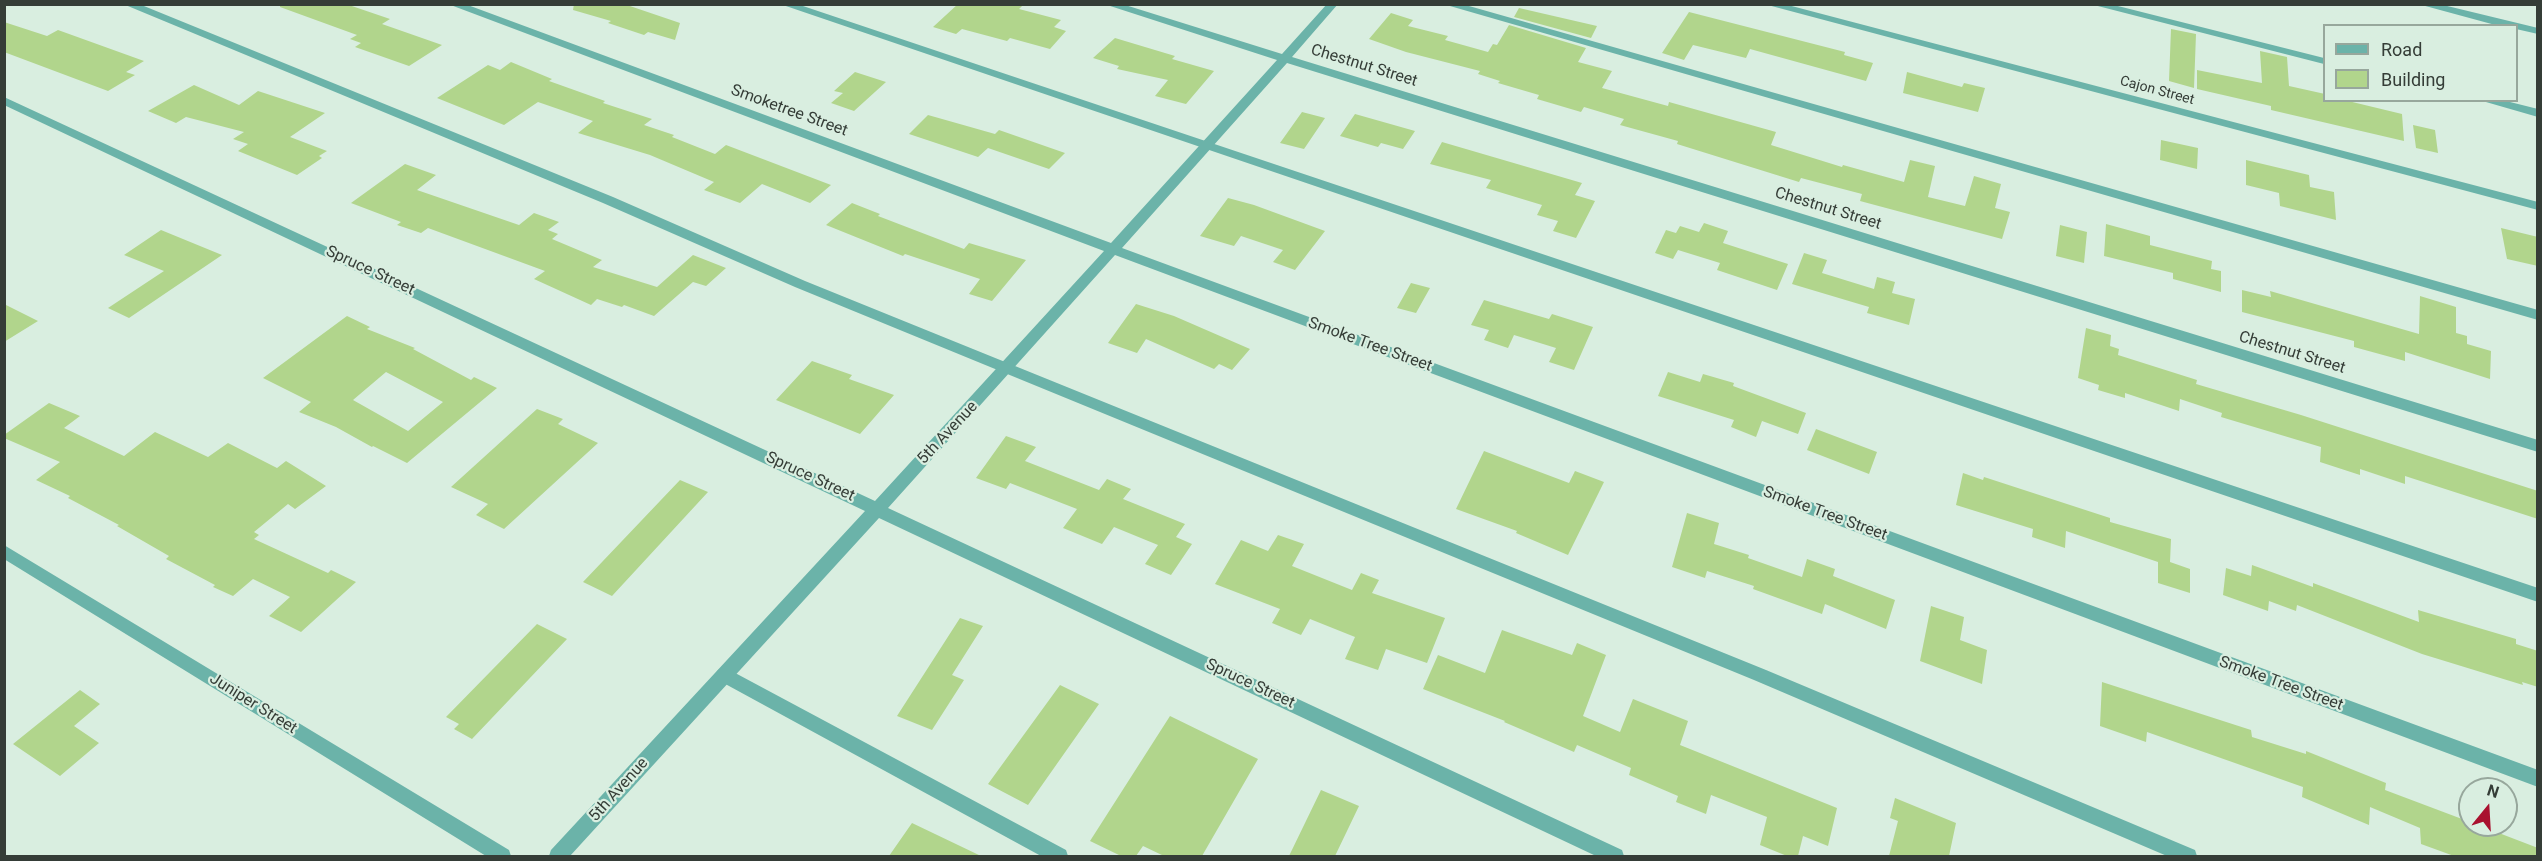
<!DOCTYPE html>
<style>
body{margin:0}
#map{position:relative;width:2542px;height:861px;overflow:hidden;background:#d9eee0;font-family:Roboto,sans-serif}
canvas{display:block}
.frame{position:absolute;inset:0;border:6px solid #353d37;pointer-events:none}
.legend{position:absolute;left:2323px;top:24px;width:195px;height:78px;box-sizing:border-box;background:#d9eee0;border:2px solid #97a79c;margin:0;padding:8px 10px;list-style:none;font-size:18px;color:#353d37}
.legend li{display:flex;align-items:center;gap:12px;height:30px}
.legend b{width:30px;border:2px solid #97a79c}
.north{position:absolute;left:2458px;top:777px;width:60px;height:60px;box-sizing:border-box;background:#d9eee0;border:2px solid #97a79c;border-radius:50%;rotate:18deg;font-size:16px;font-weight:700;line-height:24px;text-align:center;color:#353d37}
.north::after{content:'';display:block;margin:auto;width:21px;height:27px;background:#a9112f;clip-path:polygon(50% 0,100% 100%,50% 72%,0 100%)}
</style>
<div id="map">
<canvas width="2542" height="861"></canvas>
<div class="frame"></div>
<ul class="legend">
<li><b style="height:8px;background:#6bb3a9"></b>Road</li>
<li><b style="height:16px;background:#b1d58c"></b>Building</li>
</ul>
<div class="north">N</div>
</div>
<script>
const c = document.querySelector('canvas').getContext('2d');
c.lineJoin = 'round';
function paint(path, color) { c.fillStyle = color; c.fill(path, 'evenodd'); }
const toPath = rows => new Path2D(rows.map(r => 'M' + r).join(''));
function label(font, color, halo, rows, align = 'center') {
  c.font = font + ' Roboto,sans-serif'; c.lineWidth = 4.5; c.setLineDash([]); c.textBaseline = 'middle'; c.strokeStyle = halo; c.fillStyle = color; for (const [text, x, y, turn = 0] of rows) {
    c.save(); c.translate(x, y); c.rotate((+turn || 0) * Math.PI / 180); c.textAlign = isNaN(turn) ? turn : align; if (halo) c.strokeText(text, 0, 0); c.fillText(text, 0, 0); c.restore();
  }
}
const building = toPath([
 [280,4,346,4,390,19,382,24,442,45,409,66,355,47,361,43,350,39,357,35,280,7],
 [574,4,624,4,680,23,675,40,648,32,644,35,608,23,611,21,573,10],
 [958,4,1024,4,1019,9,1061,20,1054,27,1066,31,1050,49,1010,38,1007,41,962,29,956,34,933,27],
 [1519,8,1597,26,1591,38,1514,17],
 [1689,12,1845,52,1844,55,1873,63,1866,81,1750,49,1746,58,1693,45,1684,60,1662,53],
 [1391,13,1413,20,1408,26,1448,36,1445,40,1488,52,1493,44,1497,45,1509,25,1586,48,1578,62,1612,71,1602,88,1668,106,1669,102,1776,132,1771,145,1842,167,1843,165,1904,182,1910,160,1935,166,1928,197,1965,206,1974,176,2001,184,1995,208,2010,212,2002,239,1860,201,1862,194,1801,178,1799,182,1677,144,1678,141,1620,125,1624,119,1584,107,1581,112,1537,99,1539,95,1498,83,1500,81,1478,74,1480,71,1406,52,1369,39],
 [4,22,47,36,58,30,144,61,126,72,135,75,108,91,4,52],
 [2171,29,2196,34,2194,88,2169,81],
 [1115,38,1175,56,1172,59,1214,71,1186,104,1155,96,1168,80,1117,69,1119,66,1093,58],
 [2260,51,2287,57,2289,86,2325,94,2325,100,2344,100,2402,114,2404,141,2271,110,2271,106,2197,89,2197,70,2262,83],
 [511,62,552,79,549,81,605,101,603,103,652,119,644,125,674,135,672,137,715,154,726,145,831,185,810,203,762,184,740,203,704,190,714,182,650,155,578,133,593,121,538,102,504,125,437,98,488,65,500,70],
 [855,72,886,82,854,111,831,103,843,93,834,91],
 [1907,72,1962,87,1964,83,1985,88,1978,112,1903,93],
 [194,85,239,105,258,91,325,113,290,137,327,151,319,156,322,158,297,175,238,151,248,144,233,139,244,132,186,117,176,123,148,111],
 [1302,112,1325,118,1304,149,1280,143],
 [1355,114,1415,131,1403,149,1381,143,1378,147,1340,136],
 [928,115,995,134,999,130,1065,153,1049,169,988,148,978,157,909,134],
 [2413,125,2435,130,2438,153,2416,148],
 [2161,140,2198,148,2197,169,2160,160],
 [1442,142,1582,183,1575,195,1595,201,1576,238,1553,231,1558,221,1537,215,1542,205,1486,188,1491,180,1430,164],
 [2246,160,2309,175,2310,187,2334,192,2336,220,2280,206,2279,193,2246,185],
 [405,164,436,175,417,190,519,225,534,213,559,222,548,230,558,234,552,239,602,260,593,267,657,287,693,255,726,268,706,286,693,282,654,316,624,305,622,307,597,299,591,305,534,279,545,271,428,228,421,233,397,225,401,222,351,203],
 [1228,198,1254,205,1325,231,1295,270,1273,262,1283,250,1241,236,1234,246,1200,236],
 [852,203,880,214,878,216,964,249,969,243,1026,260,992,301,969,294,980,279,905,254,903,256,826,225],
 [1704,223,1728,231,1723,243,1788,264,1777,290,1717,270,1720,263,1678,250,1673,259,1655,253,1666,230,1676,233,1680,226,1699,232],
 [2106,224,2150,236,2150,245,2212,261,2211,269,2221,271,2221,292,2173,279,2173,273,2104,256],
 [2060,225,2087,232,2084,263,2056,256],
 [2501,228,2538,237,2538,266,2507,259],
 [161,230,222,255,129,318,108,308,164,271,124,255],
 [1804,253,1827,260,1822,273,1874,289,1877,277,1895,282,1892,293,1915,299,1909,325,1867,313,1869,307,1792,284],
 [1411,283,1430,288,1416,313,1397,308],
 [2242,290,2271,297,2270,291,2419,334,2420,296,2456,307,2456,333,2467,336,2467,344,2491,351,2490,379,2405,352,2405,361,2354,347,2354,341,2242,312],
 [1484,300,1549,319,1552,314,1593,327,1574,370,1549,362,1556,348,1514,335,1508,348,1484,340,1489,330,1471,325],
 [4,304,38,321,4,342],
 [1136,304,1174,316,1250,349,1232,370,1219,364,1214,369,1146,339,1137,353,1108,343],
 [347,316,370,327,367,329,415,348,413,349,471,380,474,377,497,388,407,463,373,446,372,447,336,427,299,412,311,402,263,378],
 [386,372,443,402,408,431,353,400],
 [2086,328,2111,335,2110,346,2119,349,2118,355,2197,380,2196,384,2301,415,2538,491,2538,519,2405,476,2405,484,2360,469,2360,475,2320,462,2321,447,2221,417,2222,413,2180,399,2179,411,2125,393,2125,398,2098,390,2099,385,2078,378],
 [812,361,852,375,849,379,894,395,860,434,776,400],
 [1668,372,1700,382,1703,374,1734,383,1733,386,1806,413,1798,434,1762,421,1756,437,1731,427,1734,420,1658,396],
 [49,403,80,416,64,428,124,456,155,432,208,457,228,443,277,468,286,461,326,486,295,509,288,504,254,532,259,535,254,539,328,573,331,570,356,582,301,632,269,616,290,597,253,579,233,596,213,587,215,585,166,559,169,556,117,526,119,525,68,498,70,496,36,480,60,462,4,438,4,435],
 [537,409,563,419,558,424,598,443,504,529,476,515,488,504,451,487],
 [1816,429,1877,452,1869,474,1807,450],
 [1006,436,1036,447,1025,461,1099,490,1107,479,1131,489,1123,499,1185,524,1176,537,1192,544,1171,575,1145,564,1158,545,1114,527,1102,544,1063,528,1077,509,1010,483,1006,489,976,478],
 [1484,451,1569,483,1575,471,1604,482,1568,555,1516,533,1517,531,1456,509],
 [1963,473,1983,480,1984,477,2110,518,2110,522,2171,539,2170,562,2190,569,2190,593,2158,583,2158,562,2066,531,2065,548,2032,537,2033,529,1956,505],
 [680,480,708,492,612,596,583,582],
 [1687,513,1719,523,1714,544,1749,555,1748,558,1802,577,1807,559,1835,569,1833,576,1895,600,1886,629,1825,604,1822,614,1753,589,1754,586,1707,571,1705,578,1672,567],
 [1278,535,1304,544,1292,566,1352,590,1361,573,1379,580,1372,593,1445,618,1427,663,1386,649,1378,670,1345,659,1355,637,1310,619,1301,635,1272,623,1280,609,1215,584,1241,540,1268,551],
 [2252,565,2313,587,2313,583,2419,622,2418,610,2516,639,2516,644,2538,651,2538,687,2522,682,2523,685,2422,654,2297,605,2296,611,2269,601,2268,611,2223,595,2226,568,2251,576],
 [1931,606,1964,617,1960,640,1987,650,1982,684,1920,661],
 [960,618,983,626,952,675,964,680,932,730,897,716],
 [537,624,567,639,472,739,454,729,459,724,446,717],
 [1502,630,1572,655,1577,643,1606,655,1583,716,1620,732,1633,699,1688,721,1680,745,1837,808,1828,846,1803,836,1798,856,1787,856,1760,845,1767,817,1711,795,1706,814,1676,802,1678,796,1629,775,1631,768,1577,745,1574,752,1504,722,1505,721,1423,689,1438,655,1485,673],
 [2102,682,2251,730,2252,737,2306,754,2306,751,2386,783,2385,790,2470,822,2470,825,2478,825,2538,848,2538,856,2454,856,2421,844,2420,828,2370,807,2369,825,2302,797,2303,787,2147,732,2146,742,2100,726],
 [1060,685,1099,704,1028,805,988,784],
 [80,690,100,704,74,726,99,743,60,776,13,744],
 [1170,716,1258,759,1202,856,1164,856,1143,846,1136,856,1121,856,1090,841],
 [1321,790,1359,806,1335,856,1289,856],
 [1895,798,1956,823,1949,856,1889,856,1898,821,1890,818],
 [912,823,981,856,889,856]
]);
const service = toPath([
 [123,4,139,4,613,197,805,281,1766,670,2195,850,2197,856,2167,856,1754,680,795,287,603,203,123,4],
 [780,4,797,4,2538,588,2538,602,780,4],
 [1443,4,1462,4,2538,310,2538,320,1443,4],
 [2090,4,2110,4,2324,58,2324,64,2090,4],
 [2479,100,2502,100,2538,109,2538,117,2479,100],
 [724,667,1066,850,1068,856,1041,856,718,680,715,675,718,670,724,667]
]);
const minor = toPath([
 [448,4,465,4,1111,243,1277,60,1104,4,1122,4,1282,54,1327,4,1338,4,1292,57,2538,440,2538,452,1287,63,1122,248,2538,770,2538,787,1115,255,888,508,1622,850,1624,856,1596,856,879,518,570,856,549,856,551,850,865,511,4,105,4,97,875,501,1104,251,448,4],
 [1764,4,1784,4,2538,202,2538,210,1764,4],
 [2418,4,2439,4,2538,28,2538,34,2516,29,2516,26,2499,26,2418,4],
 [4,545,509,850,511,856,486,856,4,559,4,545]
]);
const farStreetnames = [
 ["Cajon Street",2157,91,15]
];
const streetNames = [
 ["Chestnut Street",1364,66,17],
 ["Smoketree Street",789,111,20],
 ["Chestnut Street",1828,209,17],
 ["Spruce Street",370,271,25],
 ["Smoke Tree Street",1370,345,20],
 ["Chestnut Street",2292,353,17],
 ["5th Avenue",948,433,-47],
 ["Spruce Street",810,477,25],
 ["Smoke Tree Street",1825,514,20],
 ["Spruce Street",1250,684,25],
 ["Smoke Tree Street",2281,684,20],
 ["Juniper Street",253,704,32],
 ["5th Avenue",619,790,-48]
];
paint(building, '#b1d58c');
paint(service, '#6bb3a9');
paint(minor, '#6bb3a9');
label('14px', '#353d37', '#d9eee0', farStreetnames);
label('16px', '#353d37', '#d9eee0', streetNames);
</script>
